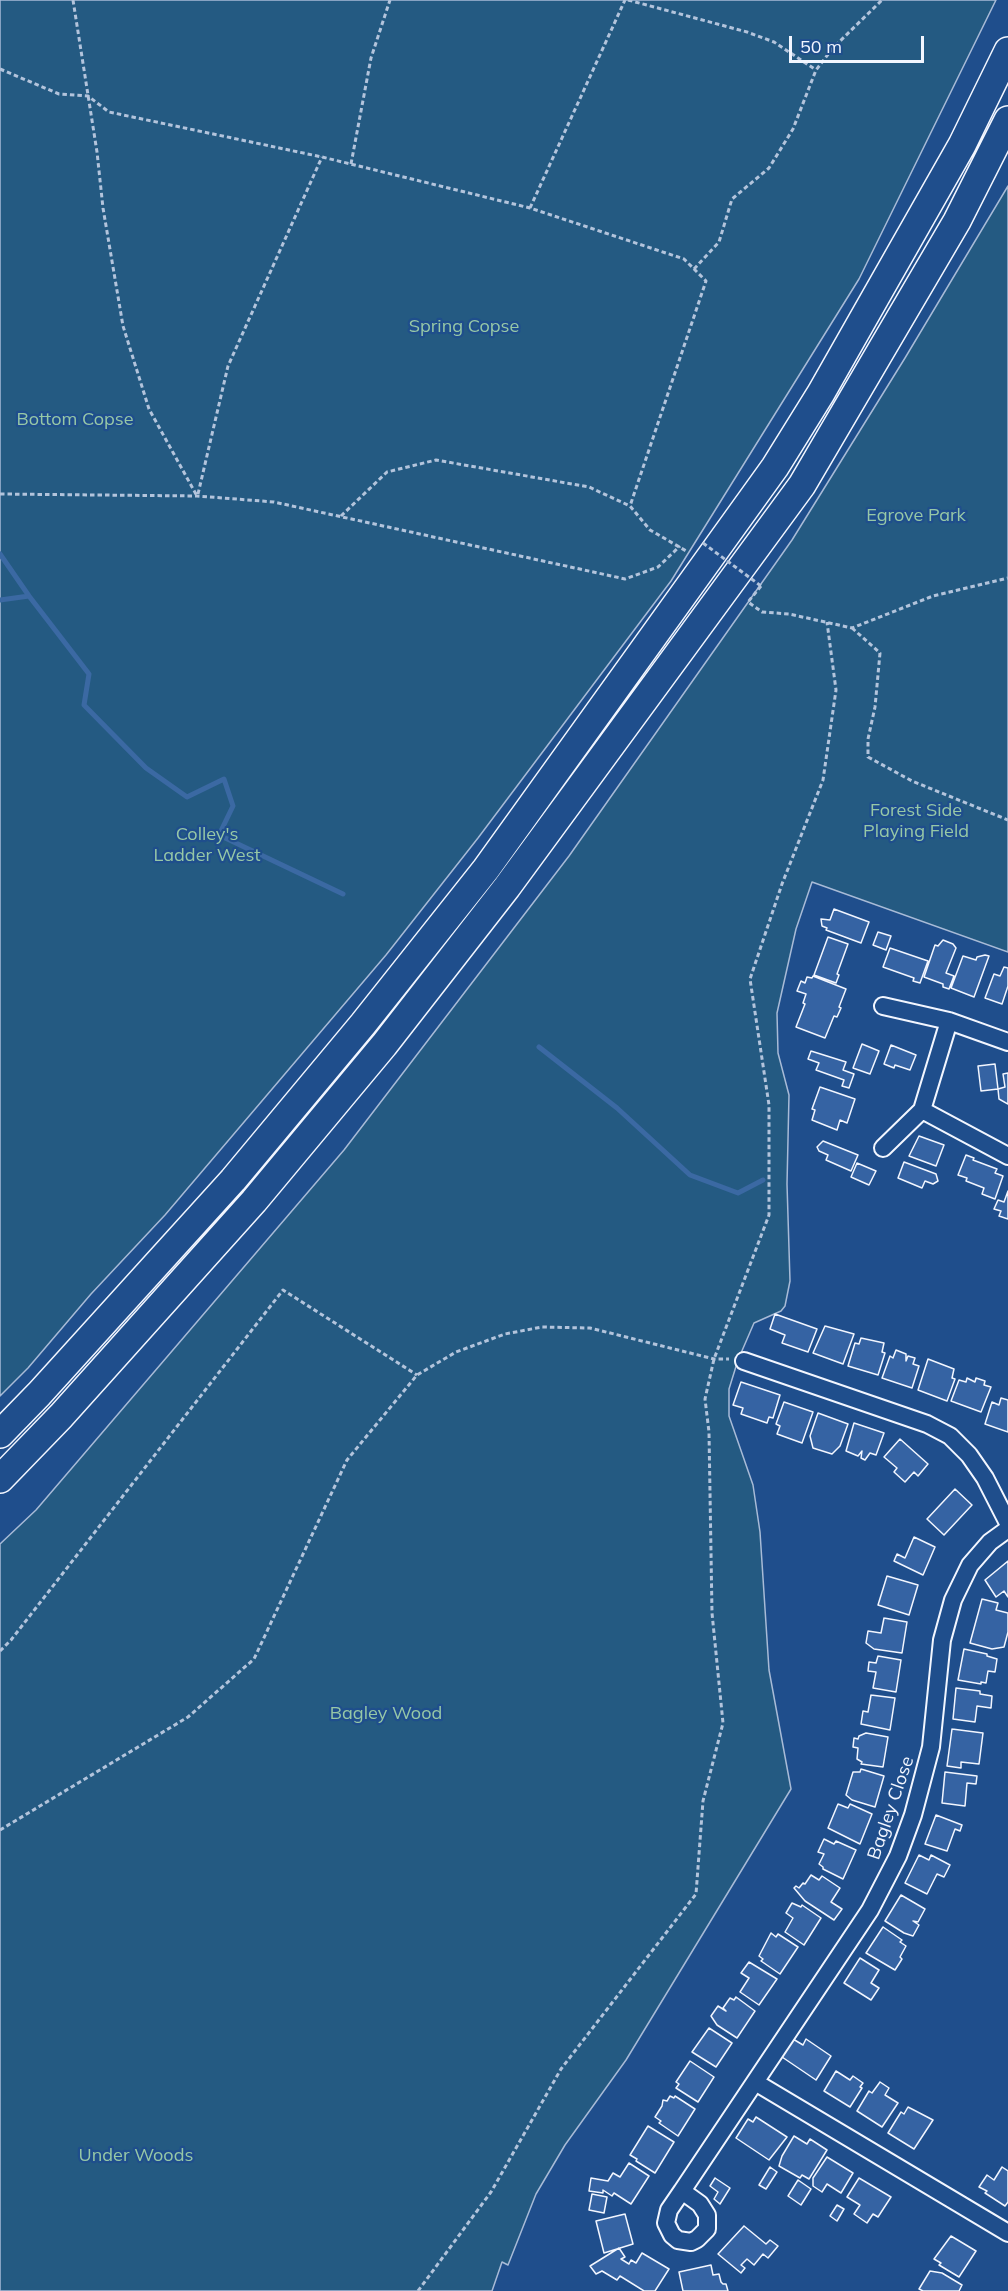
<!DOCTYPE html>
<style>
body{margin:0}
#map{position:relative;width:1008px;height:2291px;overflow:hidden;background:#1f4e8c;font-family:Mulish,sans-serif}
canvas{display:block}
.scale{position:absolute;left:789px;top:36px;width:135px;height:27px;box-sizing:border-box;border:3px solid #f2f6ff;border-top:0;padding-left:8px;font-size:18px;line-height:21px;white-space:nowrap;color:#f2f6ff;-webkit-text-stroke:4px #1f4e8c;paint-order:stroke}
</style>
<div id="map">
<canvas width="1008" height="2291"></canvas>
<div class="scale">50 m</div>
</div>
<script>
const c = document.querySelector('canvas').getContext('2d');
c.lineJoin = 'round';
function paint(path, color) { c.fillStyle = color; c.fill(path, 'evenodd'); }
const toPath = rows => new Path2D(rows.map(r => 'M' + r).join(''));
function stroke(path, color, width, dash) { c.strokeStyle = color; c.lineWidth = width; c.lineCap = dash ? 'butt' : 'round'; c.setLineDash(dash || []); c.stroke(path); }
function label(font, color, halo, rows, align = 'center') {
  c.font = font + ' Mulish,sans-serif'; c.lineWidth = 4.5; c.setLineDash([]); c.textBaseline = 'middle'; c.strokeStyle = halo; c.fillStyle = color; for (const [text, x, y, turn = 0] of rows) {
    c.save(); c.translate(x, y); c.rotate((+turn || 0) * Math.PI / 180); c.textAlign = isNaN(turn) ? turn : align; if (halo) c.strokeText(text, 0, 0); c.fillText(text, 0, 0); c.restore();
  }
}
const green = toPath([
 [0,0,996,0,859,279,671,581,478,838,386,955,165,1215,91,1294,28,1368,0,1396,0,0],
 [1008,186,1008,952,812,882,796,929,777,1013,778,1053,789,1095,787,1184,790,1281,785,1306,781,1311,754,1323,738,1360,729,1389,729,1416,753,1485,760,1532,769,1670,791,1789,626,2060,565,2145,536,2194,508,2265,502,2262,492,2291,0,2291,0,1544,36,1510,344,1150,569,856,792,540,905,358,1008,186]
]);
const stream = toPath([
 [0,554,29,596,89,674,84,705,146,768,187,797,224,779,233,806,219,835,343,894],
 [0,600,29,596],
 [539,1047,617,1108,690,1175,738,1193,763,1180]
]);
const building = toPath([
 [834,909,869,922,861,943,826,930,827,928,822,926,821,919,830,920,834,909],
 [878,932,891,936,886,950,873,945,878,932],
 [828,937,848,944,837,974,839,975,836,983,814,975,828,937],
 [943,940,953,944,956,948,946,973,954,976,949,989,943,987,943,984,924,977,935,945,938,946,943,940],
 [890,948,928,961,920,983,913,981,914,978,883,967,890,948],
 [985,955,989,956,974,997,951,988,963,956,976,960,977,957,985,955],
 [1004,967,1008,968,1008,986,1002,1004,985,998,994,974,1000,976,1004,967],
 [813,976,846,989,839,1007,841,1008,837,1017,834,1016,825,1038,796,1027,805,1004,803,1003,806,994,797,991,801,981,805,983,807,977,812,978,813,976],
 [862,1044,879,1051,870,1074,853,1068,862,1044],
 [891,1045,916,1055,910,1070,895,1065,894,1068,884,1064,891,1045],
 [811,1051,846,1062,843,1070,854,1074,849,1088,842,1086,844,1080,816,1070,819,1063,808,1059,811,1051],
 [995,1064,998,1089,981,1091,978,1066,995,1064],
 [1008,1073,1008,1104,999,1099,998,1089,1005,1087,1003,1074,1008,1073],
 [820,1087,855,1099,847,1123,840,1120,837,1130,812,1120,815,1110,812,1109,820,1087],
 [919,1136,944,1145,936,1166,909,1156,919,1136],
 [823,1141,858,1155,851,1171,826,1160,828,1155,819,1151,817,1147,823,1141],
 [966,1155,974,1158,973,1160,997,1169,995,1173,1003,1176,995,1199,982,1194,984,1188,966,1181,967,1178,958,1175,966,1155],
 [904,1162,936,1174,938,1181,933,1184,925,1181,922,1188,898,1178,904,1162],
 [857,1163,876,1171,869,1185,851,1177,857,1163],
 [1008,1191,1008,1219,999,1216,1001,1211,994,1209,998,1200,1004,1202,1008,1191],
 [775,1314,817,1329,808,1352,782,1343,785,1335,770,1329,775,1314],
 [825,1326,854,1334,843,1364,813,1353,825,1326],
 [861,1338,884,1343,882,1352,885,1353,878,1375,848,1366,855,1343,859,1344,861,1338],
 [896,1350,906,1354,906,1361,908,1356,915,1358,913,1364,919,1366,912,1388,882,1378,890,1356,893,1358,896,1350],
 [928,1359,954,1369,952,1378,955,1379,947,1401,918,1390,928,1359],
 [967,1378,975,1382,976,1378,985,1381,984,1385,991,1387,981,1412,951,1401,959,1380,966,1382,967,1378],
 [741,1382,780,1395,773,1418,769,1417,767,1423,741,1414,743,1408,733,1405,741,1382],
 [1001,1398,1008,1400,1008,1432,985,1424,992,1402,999,1405,1001,1398],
 [784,1402,813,1412,802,1443,777,1434,780,1426,776,1424,784,1402],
 [818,1413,848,1424,840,1446,832,1454,813,1448,810,1436,818,1413],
 [854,1423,884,1433,876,1455,870,1453,865,1460,861,1458,862,1451,858,1456,846,1451,854,1423],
 [900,1439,928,1464,918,1476,914,1472,905,1482,894,1472,897,1468,884,1457,900,1439],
 [955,1489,972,1505,944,1535,927,1519,955,1489],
 [914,1537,935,1547,923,1575,894,1561,897,1554,905,1558,914,1537],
 [1008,1561,1008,1597,1004,1591,996,1597,985,1580,1008,1561],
 [887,1576,918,1585,909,1615,878,1605,887,1576],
 [982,1599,998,1603,996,1610,1008,1613,1008,1632,1004,1647,992,1649,970,1643,982,1599],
 [884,1618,907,1622,902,1653,874,1649,866,1643,868,1631,881,1633,884,1618],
 [964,1649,987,1654,987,1656,997,1659,995,1672,988,1671,986,1683,981,1682,981,1684,958,1680,964,1649],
 [878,1656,901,1660,896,1692,873,1688,876,1672,868,1671,869,1662,876,1663,878,1656],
 [956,1688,980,1691,980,1694,992,1696,991,1708,977,1706,975,1722,953,1719,956,1688],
 [871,1695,895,1698,890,1730,861,1724,863,1711,868,1712,871,1695],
 [952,1729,983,1733,979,1764,961,1762,961,1768,947,1766,952,1729],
 [866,1733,888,1737,883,1767,861,1764,862,1762,857,1759,858,1748,853,1747,854,1738,858,1739,859,1736,866,1733],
 [861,1769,884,1776,875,1807,852,1800,846,1795,853,1772,860,1772,861,1769],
 [945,1772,977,1776,976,1784,967,1783,965,1806,942,1803,945,1772],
 [838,1804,848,1808,850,1804,872,1814,860,1844,828,1828,838,1804],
 [936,1815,962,1825,960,1831,955,1829,947,1851,925,1844,936,1815],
 [824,1839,834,1844,836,1841,856,1850,843,1879,823,1869,823,1867,819,1864,824,1854,818,1852,824,1839],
 [919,1855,929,1860,931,1855,950,1865,944,1877,937,1874,927,1894,905,1883,919,1855],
 [811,1875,819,1880,822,1876,840,1888,831,1902,842,1909,834,1920,805,1901,794,1888,796,1886,799,1888,803,1883,805,1884,811,1875],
 [901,1895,925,1909,918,1922,913,1921,919,1925,913,1936,904,1933,885,1921,901,1895],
 [792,1903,801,1907,802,1905,821,1918,804,1945,785,1932,793,1918,786,1913,792,1903],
 [883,1927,902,1940,900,1942,906,1946,900,1957,902,1959,895,1970,866,1953,883,1927],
 [771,1933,776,1937,778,1934,798,1947,780,1974,761,1961,763,1959,759,1956,771,1933],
 [860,1958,879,1970,871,1983,879,1988,871,2000,844,1983,860,1958],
 [749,1962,777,1979,759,2005,740,1992,749,1978,741,1973,749,1962],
 [736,1997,755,2011,737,2038,717,2025,711,2016,718,2006,726,2011,723,2008,730,1998,734,2000,736,1997],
 [709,2028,732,2043,716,2067,692,2052,709,2028],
 [793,2039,803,2045,806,2039,831,2056,816,2080,782,2057,793,2039],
 [690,2061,714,2077,698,2102,676,2088,679,2084,676,2082,690,2061],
 [836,2071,850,2080,853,2076,863,2083,860,2087,862,2088,850,2107,824,2091,836,2071],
 [880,2082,889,2088,885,2095,898,2103,882,2127,857,2111,869,2091,872,2093,880,2082],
 [670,2096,674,2098,675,2096,695,2109,678,2136,659,2123,661,2121,655,2117,662,2106,663,2100,667,2101,670,2096],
 [908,2107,933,2120,914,2149,888,2133,901,2112,904,2114,908,2107],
 [756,2117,787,2137,769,2160,736,2138,748,2119,753,2122,756,2117],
 [648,2126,674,2142,655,2173,636,2161,637,2159,630,2155,648,2126],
 [794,2136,807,2144,810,2139,827,2150,809,2179,802,2175,800,2178,779,2166,782,2156,794,2136],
 [827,2157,853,2173,841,2193,827,2184,822,2192,813,2186,813,2178,827,2157],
 [629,2163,649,2176,631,2204,614,2193,612,2196,603,2190,603,2193,589,2191,591,2178,608,2181,613,2173,620,2177,629,2163],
 [770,2167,777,2172,766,2189,759,2185,770,2167],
 [1002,2167,1008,2171,1008,2202,1005,2206,985,2193,987,2191,979,2187,987,2175,994,2180,1002,2167],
 [715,2178,730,2188,720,2204,714,2199,718,2192,710,2186,715,2178],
 [859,2178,891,2197,878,2217,873,2214,867,2223,854,2214,860,2205,847,2197,859,2178],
 [798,2180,811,2189,801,2205,788,2196,798,2180],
 [592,2194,607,2197,604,2213,589,2210,592,2194],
 [837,2205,844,2209,837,2221,830,2216,837,2205],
 [625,2214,633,2244,604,2253,596,2221,625,2214],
 [744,2226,766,2244,770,2240,778,2246,768,2258,763,2254,754,2265,747,2259,741,2265,745,2268,741,2273,718,2254,744,2226],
 [951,2236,976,2251,959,2277,939,2265,941,2263,934,2259,951,2236],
 [619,2248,625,2257,621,2259,629,2264,631,2260,636,2263,642,2253,669,2269,655,2291,644,2291,620,2276,617,2280,602,2271,596,2274,590,2266,619,2248],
 [711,2265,713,2275,719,2274,721,2282,723,2284,726,2284,728,2291,683,2291,679,2272,711,2265],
 [930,2271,942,2273,962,2285,959,2291,923,2291,919,2289,930,2271]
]);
const path = toPath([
 [73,0,97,152,103,208,123,326,149,409,197,496],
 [628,0,747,32,774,42,816,70],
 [0,69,59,94,88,96,109,112,322,157,530,208,684,259,706,281,630,506],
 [351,164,371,58,390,0],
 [530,208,625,0],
 [694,269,719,242,732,199,769,168,793,129,816,70,833,48,882,0],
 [0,494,197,496,274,502,625,579,658,567,680,546],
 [198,494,228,366,322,157],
 [341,516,387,472,436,460,589,487,630,506,650,530,688,552],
 [761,586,748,602,762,612,789,614,852,628,933,596,1008,578],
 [852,628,880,653,875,707,868,739,868,757,912,781,1008,820],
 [0,1651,11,1640,283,1290,417,1375],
 [0,1830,188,1717,254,1659,347,1460,417,1375,456,1352,505,1334,542,1327,590,1328,714,1359,729,1359],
 [418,2291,491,2192,561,2069,696,1894,703,1801,723,1723,712,1613,709,1432,705,1399,714,1359,769,1215,769,1105,750,979,782,884,823,780,836,690,827,622]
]);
const minor = toPath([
 [883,1006,949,1021,1008,1042],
 [922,1110,1008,1156],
 [883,1148,922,1110,949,1021],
 [744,1361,927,1424,950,1436,969,1455,985,1478,1008,1523],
 [755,2082,1008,2233],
 [682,2191,870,1910,898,1856,913,1815,931,1747,942,1640,953,1600,970,1565,990,1542,1008,1529],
 [682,2191,700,2204,707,2215,707,2229,697,2239,691,2242,678,2240,672,2235,666,2223,669,2210,682,2191]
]);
const trunk = toPath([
 [0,1434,39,1394,233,1180,363,1024,486,869,775,467,821,393,962,145,1008,51],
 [0,1479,61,1416,254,1201,384,1045,507,887,802,485,957,221,1008,120]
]);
const pathBridge = toPath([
 [703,543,761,586]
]);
const parkNames = [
 ["Spring Copse",464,327],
 ["Bottom Copse",75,420],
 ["Egrove Park",916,516],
 ["Forest Side",916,811],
 ["Playing Field",916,832],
 ["Colley's",207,835],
 ["Ladder West",207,856],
 ["Bagley Wood",386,1714],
 ["Under Woods",136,2156]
];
const streetNames = [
 ["Bagley Close",891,1808,-71]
];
paint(green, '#245a82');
stroke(green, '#a8bbd7', 1.5);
stroke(stream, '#3b69a3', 5);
paint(building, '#3563a3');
stroke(building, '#f2f6ff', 1.5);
stroke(minor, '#f2f6ff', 20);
stroke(trunk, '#f2f6ff', 30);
stroke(path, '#b3c4dc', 3, [4.5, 3]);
stroke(minor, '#1f4e8c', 16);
stroke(trunk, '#1f4e8c', 27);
stroke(pathBridge, '#b3c4dc', 3, [4.5, 3]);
label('18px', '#97c8a6', '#1f4e8c', parkNames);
label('18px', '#f2f6ff', '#1f4e8c', streetNames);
</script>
